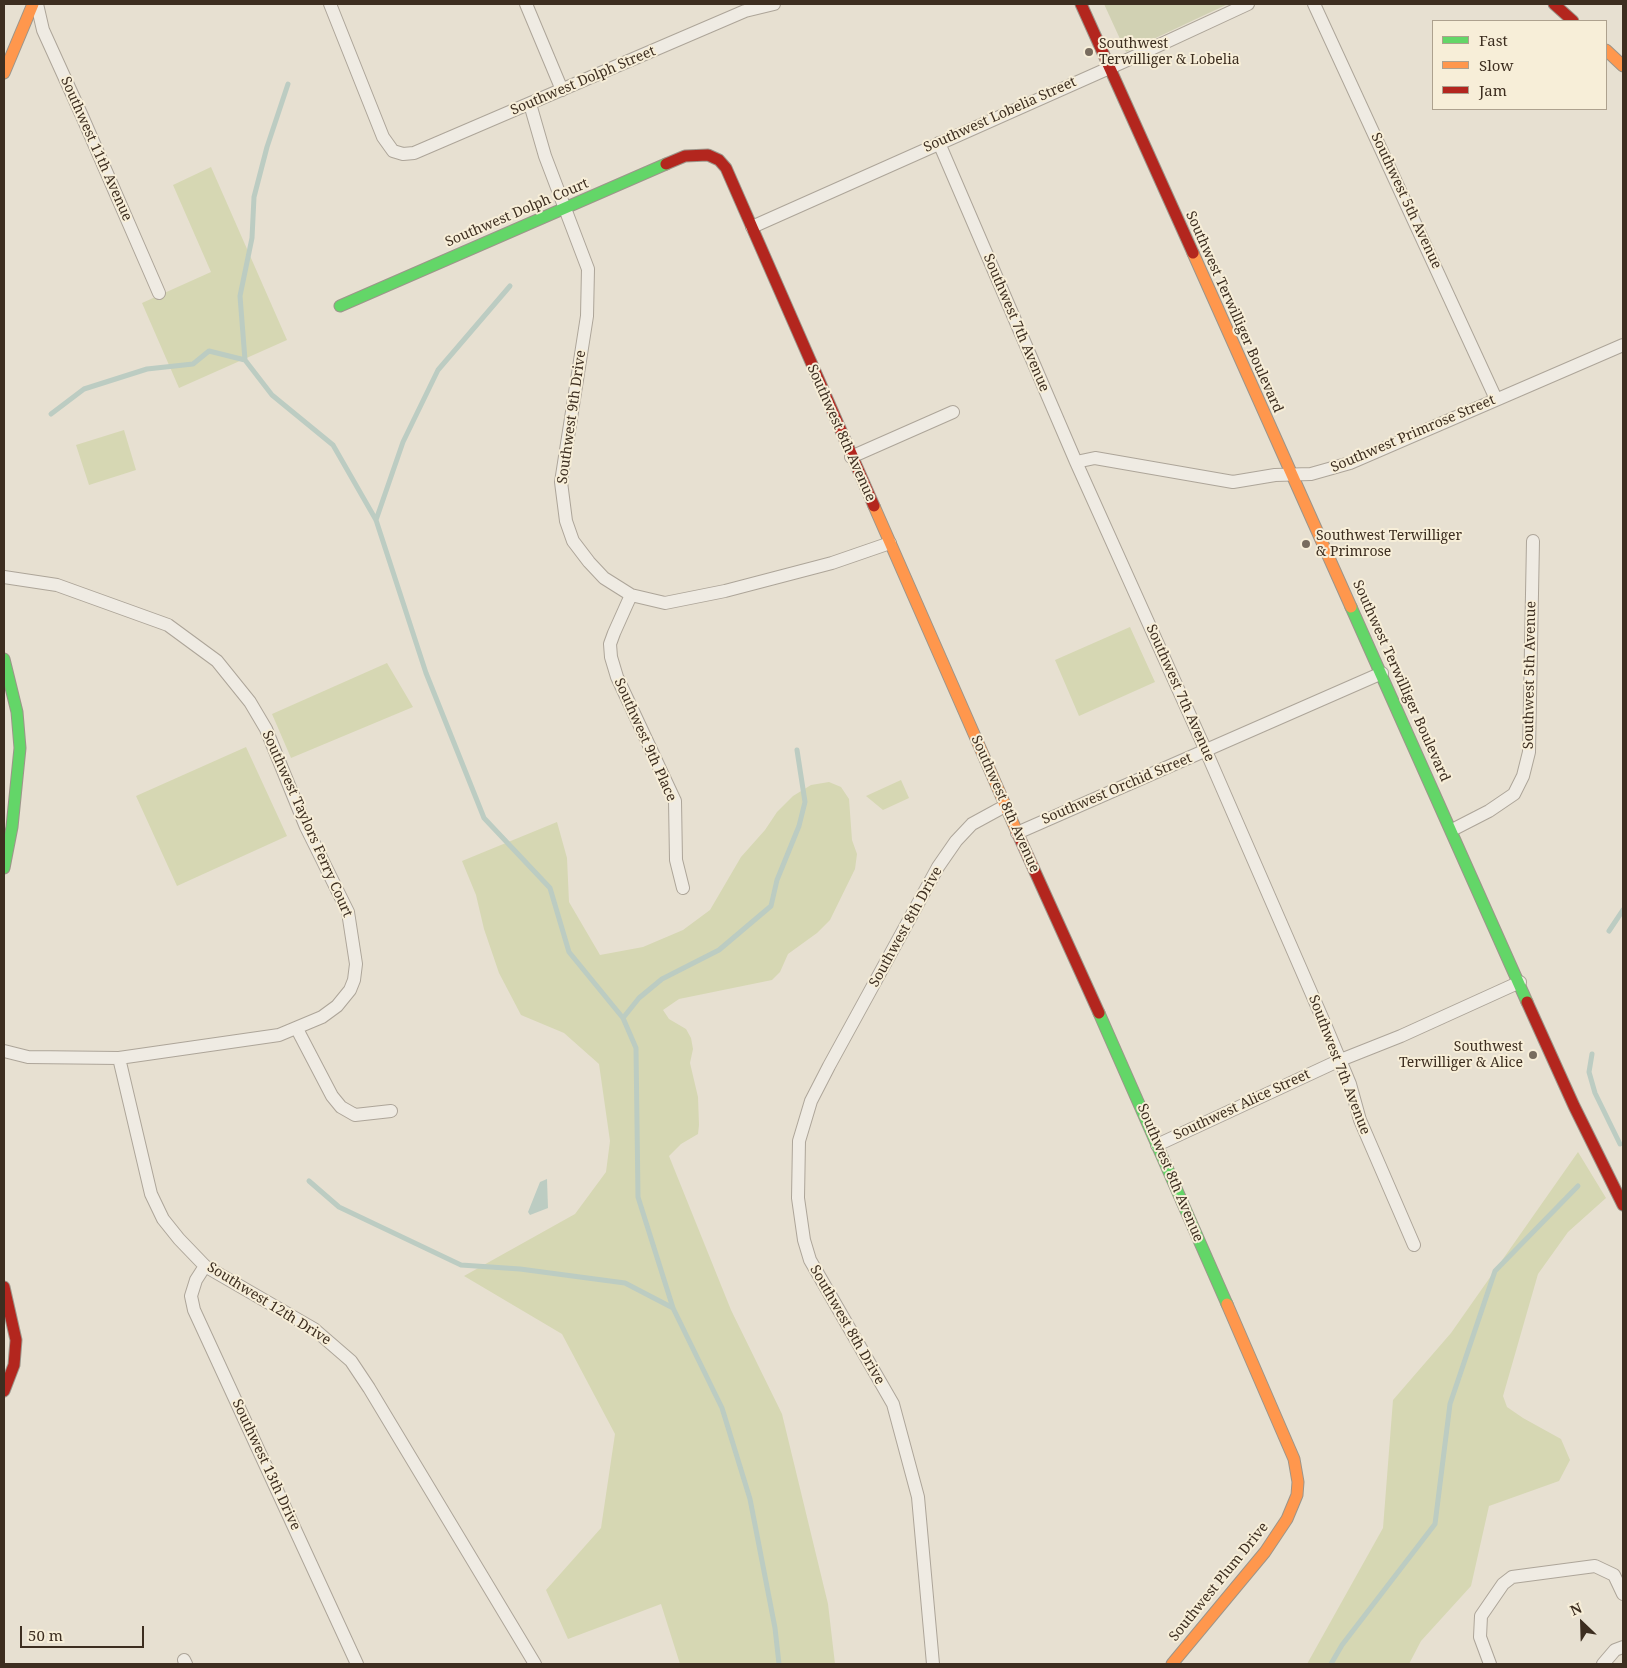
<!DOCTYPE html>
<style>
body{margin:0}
#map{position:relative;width:1627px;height:1668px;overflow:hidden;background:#e7e0d1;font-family:"Noto Serif",serif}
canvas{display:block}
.frame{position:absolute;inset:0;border:5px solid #3d2e20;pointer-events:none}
.legend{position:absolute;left:1432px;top:20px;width:175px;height:90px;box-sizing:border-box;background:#f7eed8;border:1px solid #ada18e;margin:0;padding:6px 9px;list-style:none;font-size:15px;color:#3d2e20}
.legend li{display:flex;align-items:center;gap:10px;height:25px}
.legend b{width:25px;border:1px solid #ada18e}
.north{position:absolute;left:1557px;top:1598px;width:50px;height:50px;-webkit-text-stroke:4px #f7eed8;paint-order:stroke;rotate:336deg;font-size:14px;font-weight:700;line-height:20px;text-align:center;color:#3d2e20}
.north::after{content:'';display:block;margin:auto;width:18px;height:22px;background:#3d2e20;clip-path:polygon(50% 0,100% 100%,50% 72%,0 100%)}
.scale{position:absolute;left:20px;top:1626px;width:124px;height:22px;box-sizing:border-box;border:2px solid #3d2e20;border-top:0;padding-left:6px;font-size:15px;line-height:18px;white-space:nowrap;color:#3d2e20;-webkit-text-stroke:4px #f7eed8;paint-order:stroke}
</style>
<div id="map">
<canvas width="1627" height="1668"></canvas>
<div class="frame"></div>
<ul class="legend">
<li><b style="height:6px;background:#63d668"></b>Fast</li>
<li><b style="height:6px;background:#ff974d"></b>Slow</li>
<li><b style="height:6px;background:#b3261e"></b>Jam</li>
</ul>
<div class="north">N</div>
<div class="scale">50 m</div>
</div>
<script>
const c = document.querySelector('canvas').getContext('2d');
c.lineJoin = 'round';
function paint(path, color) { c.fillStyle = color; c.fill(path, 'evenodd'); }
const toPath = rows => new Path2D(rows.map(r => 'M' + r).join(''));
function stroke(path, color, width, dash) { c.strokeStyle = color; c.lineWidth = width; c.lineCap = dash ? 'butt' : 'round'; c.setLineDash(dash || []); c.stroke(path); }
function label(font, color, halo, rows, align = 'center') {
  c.font = font + ' "Noto Serif",serif'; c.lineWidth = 4; c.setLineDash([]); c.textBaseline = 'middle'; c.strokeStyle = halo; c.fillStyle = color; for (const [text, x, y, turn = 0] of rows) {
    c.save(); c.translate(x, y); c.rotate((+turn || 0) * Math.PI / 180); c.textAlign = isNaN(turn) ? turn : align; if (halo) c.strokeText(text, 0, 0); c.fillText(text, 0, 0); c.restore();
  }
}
const green = toPath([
 [211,167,287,340,179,388,142,303,211,272,173,185],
 [124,430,136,470,89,485,76,445],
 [1130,627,1155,682,1079,716,1055,660],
 [387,663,413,707,291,758,272,714],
 [246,747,287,836,177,886,136,796],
 [901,780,909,798,883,810,866,796],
 [829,782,841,787,849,799,852,840,857,854,855,869,830,920,817,933,788,954,780,972,772,980,679,999,663,1010,669,1019,686,1029,691,1038,693,1049,690,1063,698,1097,699,1125,698,1134,681,1144,669,1156,731,1310,782,1414,828,1604,835,1664,680,1664,661,1604,568,1639,546,1590,601,1528,615,1434,562,1334,464,1276,575,1214,606,1172,610,1141,599,1064,564,1033,521,1015,499,973,484,929,476,895,462,861,557,822,567,858,569,902,600,955,643,947,683,930,710,910,741,857,765,830,777,812,793,796,811,785],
 [1578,1152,1606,1198,1568,1232,1538,1274,1503,1396,1507,1407,1523,1418,1561,1439,1570,1460,1559,1481,1489,1506,1471,1586,1421,1641,1409,1664,1307,1664,1383,1528,1393,1400,1451,1333]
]);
const cemetery = toPath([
 [1104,4,1228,4,1126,52]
]);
const water = toPath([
 [547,1179,548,1208,530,1215,528,1212,540,1182]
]);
const stream = toPath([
 [288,84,267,147,254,197,252,238,240,296,245,360,272,395,333,445,376,520,426,673,484,818,550,888,569,952,623,1018,636,1048,638,1197,673,1308,722,1408,750,1499,775,1628,779,1664],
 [51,414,84,389,147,369,193,364,209,351,245,360],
 [376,520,403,442,438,370,510,286],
 [1609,931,1623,910],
 [623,1018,639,998,662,979,719,950,771,906,777,880,799,826,805,802,797,750],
 [1592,1054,1589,1072,1595,1093,1620,1144],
 [309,1181,339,1207,461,1265,520,1269,625,1283,673,1308],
 [1331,1664,1342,1645,1435,1524,1450,1404,1495,1271,1578,1186]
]);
const street = toPath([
 [37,4,43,30,82,116,159,293],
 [330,4,383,137,393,151,403,154,414,153,745,11,774,4],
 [526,4,562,90],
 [1314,4,1496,399],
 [530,104,545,156,588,269,587,316,561,482,566,521,573,541,589,562,604,578,631,595,665,603,725,591,832,563,890,543],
 [939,143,1076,462,1206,751,1327,1029,1350,1084,1360,1120,1414,1245],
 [752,227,1125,61,1248,4],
 [851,457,953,412],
 [1076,462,1095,458,1233,482,1275,475,1311,474,1350,463,1623,345],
 [4,577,57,585,168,625,217,661,250,702,266,729,306,827,348,912,356,964,354,980,350,990,337,1006,322,1017,279,1035,119,1058,28,1057,4,1051],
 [631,595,614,633,610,644,611,657,617,677,675,801,676,860,683,888],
 [1452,830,1489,811,1514,794,1523,776,1529,752,1533,541],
 [1017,833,1382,673],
 [297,1029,332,1096,341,1107,355,1115,391,1111],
 [119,1058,151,1194,163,1219,179,1239,205,1266,314,1329,351,1361,369,1388,535,1664],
 [1157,1145,1338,1061,1401,1036,1520,982],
 [205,1266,196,1280,191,1296,194,1310,357,1664],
 [184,1660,186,1664],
 [933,1664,918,1497,893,1404,810,1260,804,1240,798,1198,799,1141,811,1101,829,1066,938,867,956,841,972,824,1005,806],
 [1490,1664,1480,1637,1481,1616,1503,1584,1512,1577,1595,1566,1614,1575,1623,1594],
 [1603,1664,1615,1650,1623,1647]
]);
const fast = toPath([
 [340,306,666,164],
 [1351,607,1527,1002],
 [4,659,17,712,20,748,12,827,4,868],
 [1099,1013,1227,1304]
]);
const slow = toPath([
 [1606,50,1623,66],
 [4,73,33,4],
 [1193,253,1351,607],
 [874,506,1017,832],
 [1172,1664,1265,1552,1287,1519,1297,1495,1298,1482,1294,1459,1227,1304]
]);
const jam = toPath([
 [1081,4,1193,253],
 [1554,4,1573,21],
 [666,164,685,156,708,155,719,160,726,168,874,506],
 [1017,832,1099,1013],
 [1527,1002,1574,1106,1623,1205],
 [4,1287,16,1340,14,1365,4,1391]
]);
const markers = [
 [1089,52,5,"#786c5e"],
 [1306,544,5,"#786c5e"],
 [1533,1055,5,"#786c5e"]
];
const poiNames = [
 ["Southwest",1099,44],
 ["Terwilliger & Lobelia",1099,60],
 ["Southwest Terwilliger",1316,536],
 ["& Primrose",1316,552],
 ["Southwest",1523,1047,"right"],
 ["Terwilliger & Alice",1523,1063,"right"]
];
const streetNames = [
 ["Southwest Dolph Street",583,81,-23],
 ["Southwest Lobelia Street",1000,115,-24],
 ["Southwest 11th Avenue",96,149,66],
 ["Southwest 5th Avenue",1406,201,65],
 ["Southwest Dolph Court",517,213,-23],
 ["Southwest Terwilliger Boulevard",1234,312,66],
 ["Southwest 7th Avenue",1016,323,67],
 ["Southwest 9th Drive",572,417,-82],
 ["Southwest 8th Avenue",841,433,66],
 ["Southwest Primrose Street",1413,434,-23],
 ["Southwest 5th Avenue",1530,675,-89],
 ["Southwest Terwilliger Boulevard",1401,681,66],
 ["Southwest 7th Avenue",1180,693,66],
 ["Southwest 9th Place",645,740,66],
 ["Southwest Orchid Street",1117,789,-23],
 ["Southwest 8th Avenue",1005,804,66],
 ["Southwest Taylors Ferry Court",307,824,66],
 ["Southwest 8th Drive",906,927,-61],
 ["Southwest 7th Avenue",1339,1065,69],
 ["Southwest Alice Street",1242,1105,-25],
 ["Southwest 8th Avenue",1170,1173,67],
 ["Southwest 12th Drive",269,1304,32],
 ["Southwest 8th Drive",847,1325,60],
 ["Southwest 13th Drive",266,1465,65],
 ["Southwest Plum Drive",1219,1582,-51]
];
paint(green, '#d6d7b3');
paint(cemetery, '#d1d1b3');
paint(water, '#bcccc2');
stroke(stream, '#bcccc2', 5);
stroke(street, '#ada599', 14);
stroke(fast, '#9c958a', 13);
stroke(slow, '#9c958a', 13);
stroke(jam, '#9c958a', 13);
stroke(street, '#efebe3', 12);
stroke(fast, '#63d668', 11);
stroke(slow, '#ff974d', 11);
stroke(jam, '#b3261e', 11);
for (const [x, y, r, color] of markers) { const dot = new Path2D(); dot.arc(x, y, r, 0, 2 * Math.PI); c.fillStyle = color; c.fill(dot); stroke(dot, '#f7eed8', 2); }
label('14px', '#3d2e20', '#f7eed8', poiNames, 'left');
label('14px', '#3d2e20', '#f7eed8', streetNames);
</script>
